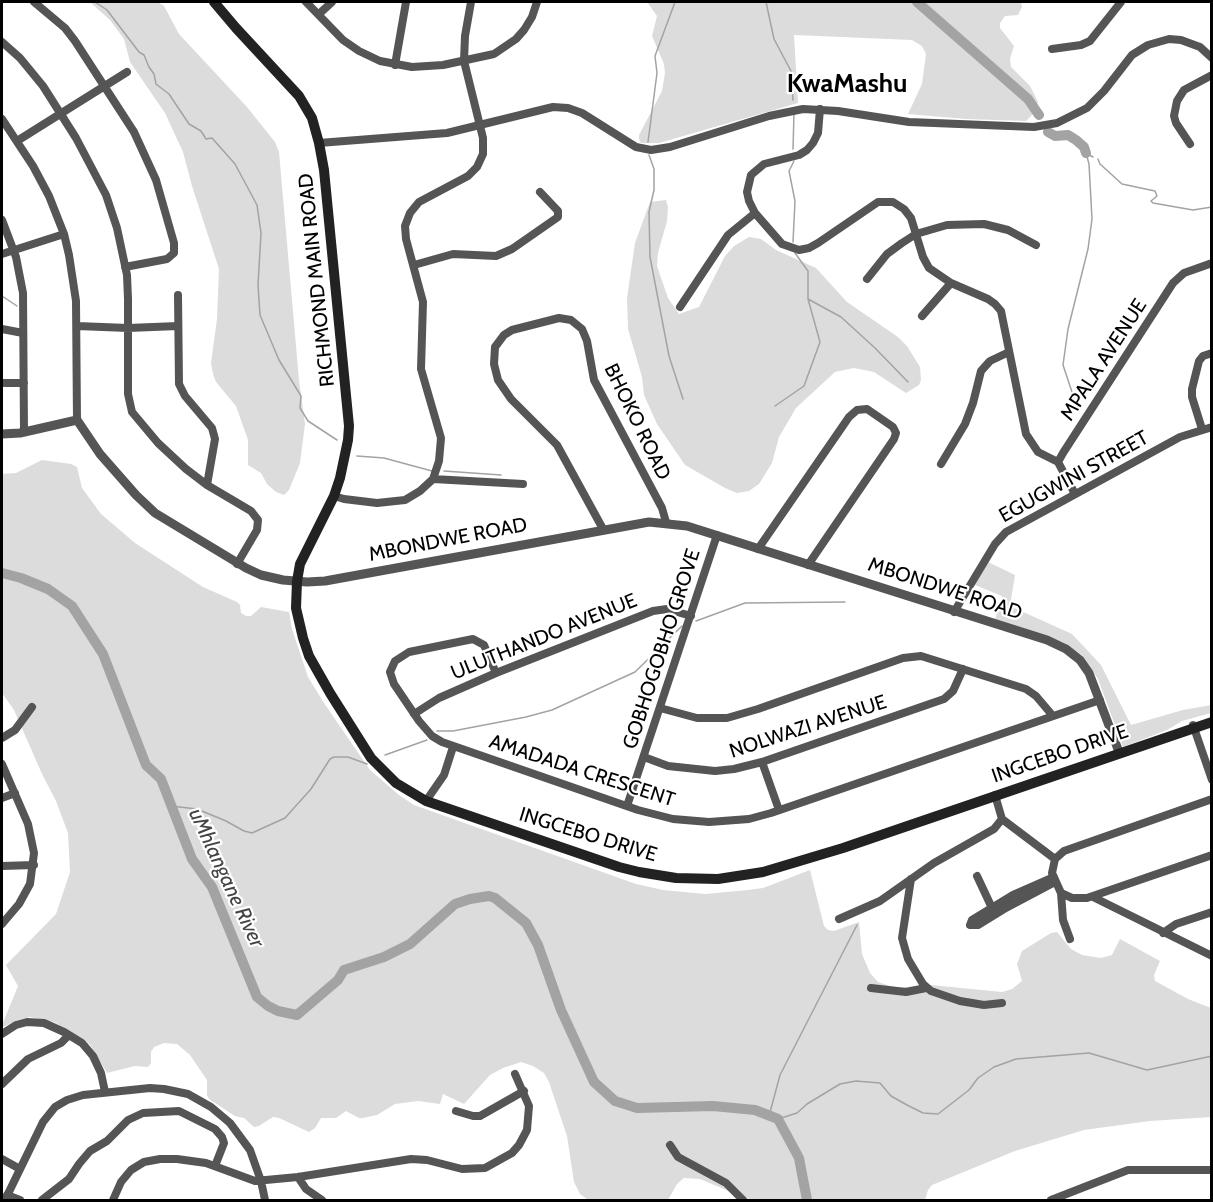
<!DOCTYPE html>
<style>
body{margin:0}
#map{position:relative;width:1213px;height:1202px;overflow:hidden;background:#fff;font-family:Cabin,sans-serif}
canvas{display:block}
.frame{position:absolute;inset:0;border:3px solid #000;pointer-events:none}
</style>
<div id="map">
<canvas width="1213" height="1202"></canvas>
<div class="frame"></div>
</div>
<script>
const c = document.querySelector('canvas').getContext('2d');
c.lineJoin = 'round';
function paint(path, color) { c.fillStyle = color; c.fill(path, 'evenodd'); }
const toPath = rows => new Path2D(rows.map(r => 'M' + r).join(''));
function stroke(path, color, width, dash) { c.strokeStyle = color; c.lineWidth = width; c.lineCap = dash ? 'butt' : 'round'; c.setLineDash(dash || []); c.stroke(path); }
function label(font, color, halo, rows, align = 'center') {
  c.font = font + ' Cabin,sans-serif'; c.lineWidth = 4.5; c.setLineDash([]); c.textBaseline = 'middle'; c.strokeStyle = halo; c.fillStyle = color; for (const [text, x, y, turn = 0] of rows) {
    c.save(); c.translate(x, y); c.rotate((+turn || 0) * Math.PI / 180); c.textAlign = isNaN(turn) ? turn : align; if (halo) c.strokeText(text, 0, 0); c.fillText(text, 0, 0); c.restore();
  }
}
const green = toPath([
 [90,2,158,2,164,6,179,34,247,107,275,142,279,152,299,380,305,424,300,463,289,490,284,495,276,492,267,484,261,473,248,465,248,440,236,406,216,382,213,374,211,363,217,319,219,269,192,186,183,152,165,113,130,62,124,39,110,20],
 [647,2,1021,2,1022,7,1018,15,1005,16,1000,23,1000,28,1014,46,1010,59,1011,67,1030,86,1038,102,1032,115,1026,121,966,119,908,114,922,84,926,54,922,46,912,40,794,35,798,103,659,143,641,143,639,139,639,135,662,91,665,73,664,64,652,36,657,16],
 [666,200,668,207,667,221,658,253,657,266,668,298,679,314,699,307,725,256,734,246,749,237,761,239,776,250,816,268,847,302,898,337,907,346,920,367,921,380,919,385,906,393,874,372,854,368,835,372,796,408,779,437,772,463,759,484,749,491,737,493,725,488,685,465,657,424,644,395,642,377,628,329,627,298,635,243,650,202],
 [42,460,71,464,77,467,82,488,101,514,135,543,203,587,237,602,240,605,241,613,246,616,251,616,261,607,289,612,292,629,308,677,324,703,370,770,399,795,414,805,636,884,663,890,705,894,748,890,763,888,810,870,824,926,828,930,834,931,859,922,862,954,870,973,878,982,896,988,931,985,1002,992,1012,989,1022,981,1017,964,1022,951,1051,933,1057,932,1071,949,1082,955,1101,958,1112,955,1120,939,1160,961,1154,975,1155,981,1188,999,1211,1008,1211,1117,1150,1121,1084,1130,1015,1151,932,1185,928,1190,925,1200,750,1200,700,1179,684,1178,677,1184,668,1200,588,1200,580,1194,574,1182,567,1136,549,1082,544,1073,533,1066,521,1062,503,1068,490,1075,464,1104,443,1094,440,1104,418,1101,395,1104,377,1115,363,1118,359,1118,346,1111,336,1118,321,1118,315,1128,309,1132,279,1118,273,1117,259,1126,254,1127,244,1118,235,1116,209,1099,207,1095,207,1080,190,1055,177,1044,164,1043,154,1047,151,1052,151,1063,148,1067,135,1066,107,1073,91,1046,84,1039,54,1022,30,1017,18,1020,3,1027,2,1025,18,986,6,965,56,914,70,872,68,833,56,801,42,774,14,710,2,693,2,474,16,473],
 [988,562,1015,575,1010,606,1072,634,1101,665,1131,725,1183,710,1211,705,1211,713,1182,721,1167,730,1123,747,1098,679,1082,655,1062,642,995,620,1002,596,975,585]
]);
const stream = toPath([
 [95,2,107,10,139,52,144,55,149,67,154,74,156,84,169,94,189,124,201,131,206,139,212,138,235,164,257,205,261,233,258,285,260,315,279,360,301,396,300,408,308,421,337,440],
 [766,2,774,39,791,71,793,100],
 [648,142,657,73,655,56,675,2],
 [793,149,794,113],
 [1086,153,1093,157],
 [649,155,654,169,654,190,649,212,650,257,669,356,683,399],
 [1098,159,1100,164,1122,184,1155,191,1157,196,1151,201,1153,203,1193,210,1212,207],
 [793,242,795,201,789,171,794,161],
 [2,296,17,306],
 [808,299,841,317,875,348,908,382],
 [775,406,804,386,820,342,808,299,808,271,795,253],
 [1078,410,1063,365,1068,329,1088,249,1092,219,1089,164,1086,153],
 [357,456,384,458,432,471],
 [444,471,501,475],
 [696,621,745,603,845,602],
 [437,731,453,731,526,717,552,710,635,672,682,626],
 [385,755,427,740],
 [168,799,171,806,197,809,226,821,244,831,252,833,285,818,311,789,330,759,334,757,348,757,367,764],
 [769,1116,780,1075,857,925],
 [778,1119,797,1113,807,1104,840,1084,856,1081,880,1083,891,1096,907,1105,923,1113,938,1114,969,1090,978,1078,994,1067,1016,1059,1089,1053,1147,1070,1212,1056]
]);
const river = toPath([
 [917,2,1028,99,1039,115],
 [1048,132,1055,136,1068,135,1076,140,1084,147,1086,153],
 [2,573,21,578,48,589,72,606,103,654,146,765,161,779,192,859,212,887,257,997,268,1006,278,1011,297,1015,338,980,344,970,384,957,410,944,455,904,470,899,489,896,495,898,526,923,538,945,561,1010,594,1082,615,1101,637,1108,713,1106,755,1110,778,1119,799,1158,807,1200]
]);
const minor = toPath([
 [34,2,65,28,75,41,134,132,156,180,174,243,174,253,167,259,125,267],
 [306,2,343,40,359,51,380,61,412,67,443,65,494,54,516,39,524,30,532,17,537,2],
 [319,14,332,2],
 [2,42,20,58,43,86,76,138,106,195,117,228,127,275,128,299,128,394,132,412,158,443,186,469,207,485,251,511,258,520,257,530,237,564],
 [1052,49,1081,45,1090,41,1121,2],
 [395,65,406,2],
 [820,109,818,133,813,143,807,150,799,155,764,164,751,175,747,192,749,201,755,213,782,244,799,250,809,248,818,243,878,202,893,202,904,209,911,218,923,257,929,268,951,283,988,299,995,304,1001,311,1026,434,1038,452,1058,462],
 [2,119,33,166,49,196,64,234,69,255,76,301,77,420],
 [17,141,127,72],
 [319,143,447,133,553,107,568,108,582,113,636,147,651,150,670,147,769,116,803,109,838,111,909,122,1034,127,1057,123,1087,108,1104,91,1132,55,1148,45,1169,39,1181,40,1200,47,1212,58],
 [1190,144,1176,123,1174,116,1177,101,1184,90,1212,75],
 [2,220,16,257,23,293,24,432],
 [2,254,64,234],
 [414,265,453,254,496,256,512,249,558,217,558,211,540,192],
 [867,279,887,254,902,243,916,234,947,225,984,224,1008,230,1036,245],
 [178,295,179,384,185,396,212,428,215,439,207,485],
 [680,307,728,235,755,213],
 [922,316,951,283],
 [77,326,128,328,178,326],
 [2,329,23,333],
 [2,383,24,383],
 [1202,429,1192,397,1192,389,1199,361,1203,356,1212,353],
 [941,464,965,424,973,403,981,371,990,361,1009,352],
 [433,479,523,484],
 [1075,494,1058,462,1063,453,1173,283,1184,273,1212,263],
 [334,496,344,499,377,503,405,500,420,491,433,479,439,461,441,438,421,369,423,302,406,239,405,226,410,213,419,202,468,176,477,167,483,154,483,138,464,61,465,36,471,2],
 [603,529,557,445,511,399,498,380,494,364,495,347,504,335,512,330,559,318,571,320,582,329,587,341,594,380,662,508,666,522],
 [758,549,849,417,857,410,867,409,893,427,896,433,894,439,808,565],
 [954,612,995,544,1006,532,1180,437,1212,427],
 [496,673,484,645,473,639,409,652,395,661,390,672,394,684,419,721,432,736,442,742,638,810,673,819,709,822,749,819,771,813,1100,700],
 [660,708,697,718,727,718,758,709,903,658,921,656,1026,689,1036,696,1053,716],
 [414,714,439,698,496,673,653,611,667,609,691,616],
 [1193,725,1212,780],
 [2,738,15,730,32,707],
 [644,757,668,766,715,771,734,769,762,762,944,699,953,691,963,669],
 [762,762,779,810],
 [2,764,28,824,34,853,30,884,19,904,2,924],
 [995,795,1002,819],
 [2,798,15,793],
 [1212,799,1064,851,1055,859,1052,873,1061,893,1072,898,1087,898,1212,855],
 [426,801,444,775,453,747],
 [627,806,717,535],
 [2,866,34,865],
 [977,876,992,908],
 [1054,877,1013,895,972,920,970,925,978,925,1004,909,1055,882],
 [911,879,902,938,908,959,923,984,931,991,960,1001,984,1005,1002,1003],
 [1061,893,1063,920,1070,939],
 [1093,897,1212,956],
 [839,919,880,901,934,863,994,829,1002,819,1055,859],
 [1163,933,1176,924,1212,912],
 [871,988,906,992,926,988],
 [2,1034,16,1025,27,1022,44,1023,64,1032,82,1043,93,1056,101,1073,105,1092],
 [2,1084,28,1059,61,1043,69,1035],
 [456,1111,473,1116,480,1116,524,1091],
 [670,1145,678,1157,726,1183,743,1200],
 [2,1159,20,1169],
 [298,1177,306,1189,322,1200],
 [7,1195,20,1200],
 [5,1200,43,1122,55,1107,67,1100,83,1095,150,1088,164,1089,188,1094,211,1107,230,1123,250,1150,261,1181,265,1200],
 [42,1200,69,1179,79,1164,90,1151,107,1141,128,1120,143,1113,179,1111,215,1129,222,1137,224,1143,215,1166],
 [113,1200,121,1182,131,1170,144,1162,160,1159,177,1159,206,1163,255,1181,298,1177,411,1159,427,1160,462,1169,485,1168,512,1153,519,1145,527,1130,529,1106,515,1074],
 [1051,1200,1128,1170,1212,1170]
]);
const tertiary = toPath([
 [2,434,20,433,77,420,100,454,136,495,155,513,246,568,261,575,283,580,307,582,325,581,649,522,687,526,1047,640,1066,649,1080,660,1089,673,1119,752]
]);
const secondary = toPath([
 [214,2,236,28,299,96,312,118,319,143,324,170,349,426,348,440,340,478,334,496,300,564,297,581,296,608,303,638,309,656,330,693,371,758,396,783,426,801,619,867,639,872,676,878,718,879,763,872,843,848,1212,722]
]);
const streetNames = [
 ["RICHMOND MAIN ROAD",317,280,-96],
 ["MPALA AVENUE",1104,360,-57],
 ["BHOKO ROAD",637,422,64],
 ["EGUGWINI STREET",1074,477,-29],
 ["MBONDWE ROAD",448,540,-11],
 ["MBONDWE ROAD",945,589,18],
 ["ULUTHANDO AVENUE",544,637,-22],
 ["GOBHOGOBHO GROVE",662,649,-72],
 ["NOLWAZI AVENUE",808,727,-18],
 ["INGCEBO DRIVE",1060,754,-19],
 ["AMADADA CRESCENT",582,771,18],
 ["INGCEBO DRIVE",588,835,17]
];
const waterNames = [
 ["uMhlangane River",226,878,65]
];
const districtNames = [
 ["KwaMashu",847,84]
];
paint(green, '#dcdcdc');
stroke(stream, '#a3a3a3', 1.5);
stroke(river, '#a3a3a3', 10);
stroke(minor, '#555', 8);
stroke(tertiary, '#555', 9);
stroke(secondary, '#222', 10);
label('20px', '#000', '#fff', streetNames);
label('italic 21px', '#444', '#fff', waterNames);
label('bold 26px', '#000', '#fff', districtNames);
</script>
